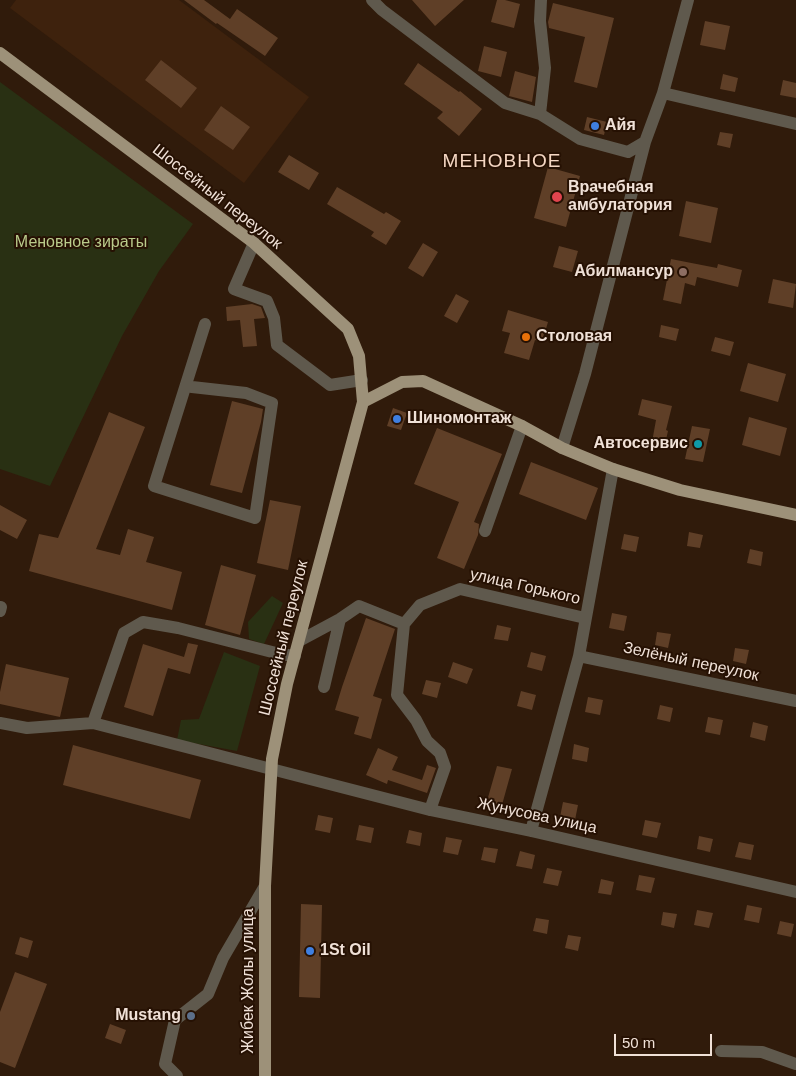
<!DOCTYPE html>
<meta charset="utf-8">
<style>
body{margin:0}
#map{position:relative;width:796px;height:1076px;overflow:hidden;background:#301b0b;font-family:Helvetica,sans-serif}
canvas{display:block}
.scale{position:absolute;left:614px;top:1034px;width:98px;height:22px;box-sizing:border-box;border:2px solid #f0e1d7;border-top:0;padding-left:6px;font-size:15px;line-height:18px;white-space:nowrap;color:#f0e1d7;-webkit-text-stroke:4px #261103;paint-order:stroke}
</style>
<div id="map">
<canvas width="796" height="1076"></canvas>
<div class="scale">50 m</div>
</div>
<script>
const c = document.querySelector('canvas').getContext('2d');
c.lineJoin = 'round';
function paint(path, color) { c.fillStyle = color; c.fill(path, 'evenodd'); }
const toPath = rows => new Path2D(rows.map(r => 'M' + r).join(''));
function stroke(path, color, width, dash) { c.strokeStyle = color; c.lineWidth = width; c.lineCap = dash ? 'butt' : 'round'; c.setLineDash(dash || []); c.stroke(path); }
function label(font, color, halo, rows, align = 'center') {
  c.font = font + ' Helvetica,sans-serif'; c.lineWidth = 4; c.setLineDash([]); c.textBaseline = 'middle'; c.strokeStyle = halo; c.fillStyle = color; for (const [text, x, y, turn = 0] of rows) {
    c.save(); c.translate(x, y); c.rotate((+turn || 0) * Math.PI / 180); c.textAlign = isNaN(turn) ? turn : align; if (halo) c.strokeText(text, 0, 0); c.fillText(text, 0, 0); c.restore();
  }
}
const built = toPath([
 [16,0,179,0,309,97,244,183,10,8]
]);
const green = toPath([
 [0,82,193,224,159,271,122,336,50,486,0,469],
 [272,596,283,603,264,644,249,639,248,622],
 [224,652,260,666,237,751,177,740,181,720,199,719]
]);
const building = toPath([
 [184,0,204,0,230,19,237,9,278,38,265,56,217,23,216,24],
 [412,0,464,0,435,26],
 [497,0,505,0,520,4,514,28,491,22],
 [553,3,614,18,597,88,574,82,585,37,549,28,548,22],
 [705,21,730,26,725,50,700,45],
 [484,46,507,52,501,77,478,71],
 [161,60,197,88,181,108,145,80],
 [418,63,459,92,460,91,482,109,459,136,437,118,443,112,404,84],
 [515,71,536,77,532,102,509,96],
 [723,74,738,78,735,92,720,89],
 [783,80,796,83,796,98,780,95],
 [221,106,250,127,233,150,204,130],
 [587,117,607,122,604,135,584,130],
 [720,132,733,134,730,148,717,145],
 [289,155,319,173,309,190,278,172],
 [548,167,580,176,566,227,534,218],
 [337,187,384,214,386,212,401,221,386,245,371,236,374,232,327,204],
 [686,201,718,208,711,243,679,236],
 [423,243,438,252,423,277,408,268],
 [559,246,578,251,572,272,553,267],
 [671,259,717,268,718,264,742,270,738,287,697,277,695,286,685,283,681,304,663,300],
 [773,279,796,284,793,308,768,303],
 [456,294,469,301,457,323,444,316],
 [252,304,261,307,265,318,254,319,257,346,243,347,240,320,227,321,226,307],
 [508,310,548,322,542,342,535,340,529,360,504,353,510,333,502,331],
 [661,325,679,329,676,341,659,337],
 [715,337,734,342,730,356,711,351],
 [748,363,786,374,778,402,740,391],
 [642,399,672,406,666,430,668,431,665,444,652,442,656,420,638,415],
 [232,401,263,409,261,422,242,493,210,485],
 [393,408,407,413,401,430,387,426],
 [109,412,145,427,96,549,120,555,128,529,154,537,146,562,182,572,172,610,29,571,39,534,58,538],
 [749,417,787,428,780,456,742,445],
 [692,426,710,429,703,462,685,459],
 [437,428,502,454,474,522,479,524,478,535,464,569,437,558,459,502,414,484],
 [531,462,598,488,586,520,519,494],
 [270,500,301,506,288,570,257,563],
 [0,505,27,520,17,539,0,530],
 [689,532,703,535,700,548,687,546],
 [624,534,639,537,636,552,621,549],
 [750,549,763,552,761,566,747,563],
 [221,565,256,575,240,635,205,625],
 [612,613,627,616,624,631,609,628],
 [366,618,395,629,373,696,382,699,371,739,354,734,359,717,335,710,342,687],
 [497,625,511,628,508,641,494,639],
 [657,632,671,634,668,648,655,645],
 [188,643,198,645,190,674,168,668,153,716,124,707,143,644,184,657],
 [735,648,749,650,746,664,733,661],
 [531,652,546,656,542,671,527,667],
 [453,662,473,669,467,684,448,677],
 [6,664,69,678,60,717,0,704,0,692],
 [426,680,441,683,437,698,422,694],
 [521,691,536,695,532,710,517,706],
 [588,697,603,700,600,715,585,712],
 [660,705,673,708,670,722,657,719],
 [708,717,723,720,720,735,705,732],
 [753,722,768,726,765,741,750,737],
 [574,744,589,748,587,762,572,759],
 [73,745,201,780,190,819,63,785],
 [378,748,398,757,392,770,422,780,427,765,436,768,427,793,388,780,387,784,366,775],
 [497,766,512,769,500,812,485,808],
 [563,802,578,805,575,820,560,817],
 [318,815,333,818,330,833,315,830],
 [645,820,661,823,657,838,642,835],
 [359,825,374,828,371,843,356,840],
 [409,830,422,833,420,846,406,843],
 [699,836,713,839,710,852,697,849],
 [446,837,462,840,458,855,443,852],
 [739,842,754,845,751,860,735,857],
 [484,847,498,849,495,863,481,860],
 [520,851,535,855,532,869,516,866],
 [547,868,562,871,558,886,543,883],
 [639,875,655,878,651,893,636,890],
 [601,879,614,882,611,895,598,893],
 [301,904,322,905,320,998,299,997],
 [747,905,762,908,759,923,744,920],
 [697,910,713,913,709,928,694,925],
 [663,912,677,914,674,928,661,925],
 [536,918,549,920,547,934,533,931],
 [780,921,794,924,791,937,777,934],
 [568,935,581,937,578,951,565,948],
 [20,937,33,941,28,958,15,954],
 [15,972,47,984,15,1068,0,1062,0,1012],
 [110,1024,126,1030,121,1044,105,1038]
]);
const minor = toPath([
 [372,0,382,10,505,103,540,114],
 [541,0,540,21,545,68,540,114,580,139,628,152,645,142],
 [663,93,796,124],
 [254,243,234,289,267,301,274,318,277,345,330,385,362,380],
 [186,385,192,387,246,393,272,403,255,518,154,486,205,324],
 [562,448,585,374,645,142,663,93,688,0],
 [485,531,522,426],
 [0,611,1,607],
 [299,641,340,619,359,606,404,624],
 [579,656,796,701],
 [324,687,340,619],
 [0,723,27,728,93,723,430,810,531,831,796,892],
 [93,723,124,633,143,622,178,628,280,654,295,656],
 [430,810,445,767,440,753,427,741,416,720,397,695,404,624,420,605,460,589,585,618],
 [531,831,579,656,613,469],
 [721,1051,762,1052,796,1064],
 [177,1076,165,1064,175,1020,208,994,223,958,265,886]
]);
const major = toPath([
 [0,53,254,243,348,329,359,356,363,402,287,684,272,759,265,886,265,1076],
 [363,402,402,382,423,381,522,426,562,448,613,469,680,490,796,515]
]);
const markers = [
 [595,126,5,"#3f7fe0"],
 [557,197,6,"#e0444e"],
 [683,272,5,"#8d6e63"],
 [526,337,5,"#e8710a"],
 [397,419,5,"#3f7fe0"],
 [698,444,5,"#0f9aa8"],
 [310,951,5,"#3f7fe0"],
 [191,1016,5,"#5c6f8a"]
];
const poiNames = [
 ["Айя",605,126],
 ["Врачебная",568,188],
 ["амбулатория",568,206],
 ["Абилмансур",673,272,"right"],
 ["Столовая",536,337],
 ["Шиномонтаж",407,419],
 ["Автосервис",688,444,"right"],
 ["1St Oil",320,951],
 ["Mustang",181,1016,"right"]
];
const streetNames = [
 ["Шоссейный переулок",217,197,38],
 ["улица Горького",525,587,13],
 ["Шоссейный переулок",284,638,-76],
 ["Зелёный переулок",691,662,12],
 ["Жунусова улица",537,816,12],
 ["Жибек Жолы улица",249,981,-90]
];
const parkNames = [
 ["Меновное зираты",81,243]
];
const quarterNames = [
 ["МЕНОВНОЕ",502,162]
];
paint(built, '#3e220d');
paint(green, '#293013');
paint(building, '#5f3f27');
stroke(minor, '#5f594d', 12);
stroke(major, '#9d9179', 12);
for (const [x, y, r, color] of markers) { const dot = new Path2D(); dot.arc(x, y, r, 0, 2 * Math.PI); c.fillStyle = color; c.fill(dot); stroke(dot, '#261103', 2); }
label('bold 16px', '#f0e1d7', '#261103', poiNames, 'left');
label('16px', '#f0e1d7', '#261103', streetNames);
label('16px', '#bacb8b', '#261103', parkNames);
c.letterSpacing = '1px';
label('19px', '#f5d7c3', '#261103', quarterNames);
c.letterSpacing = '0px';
</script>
